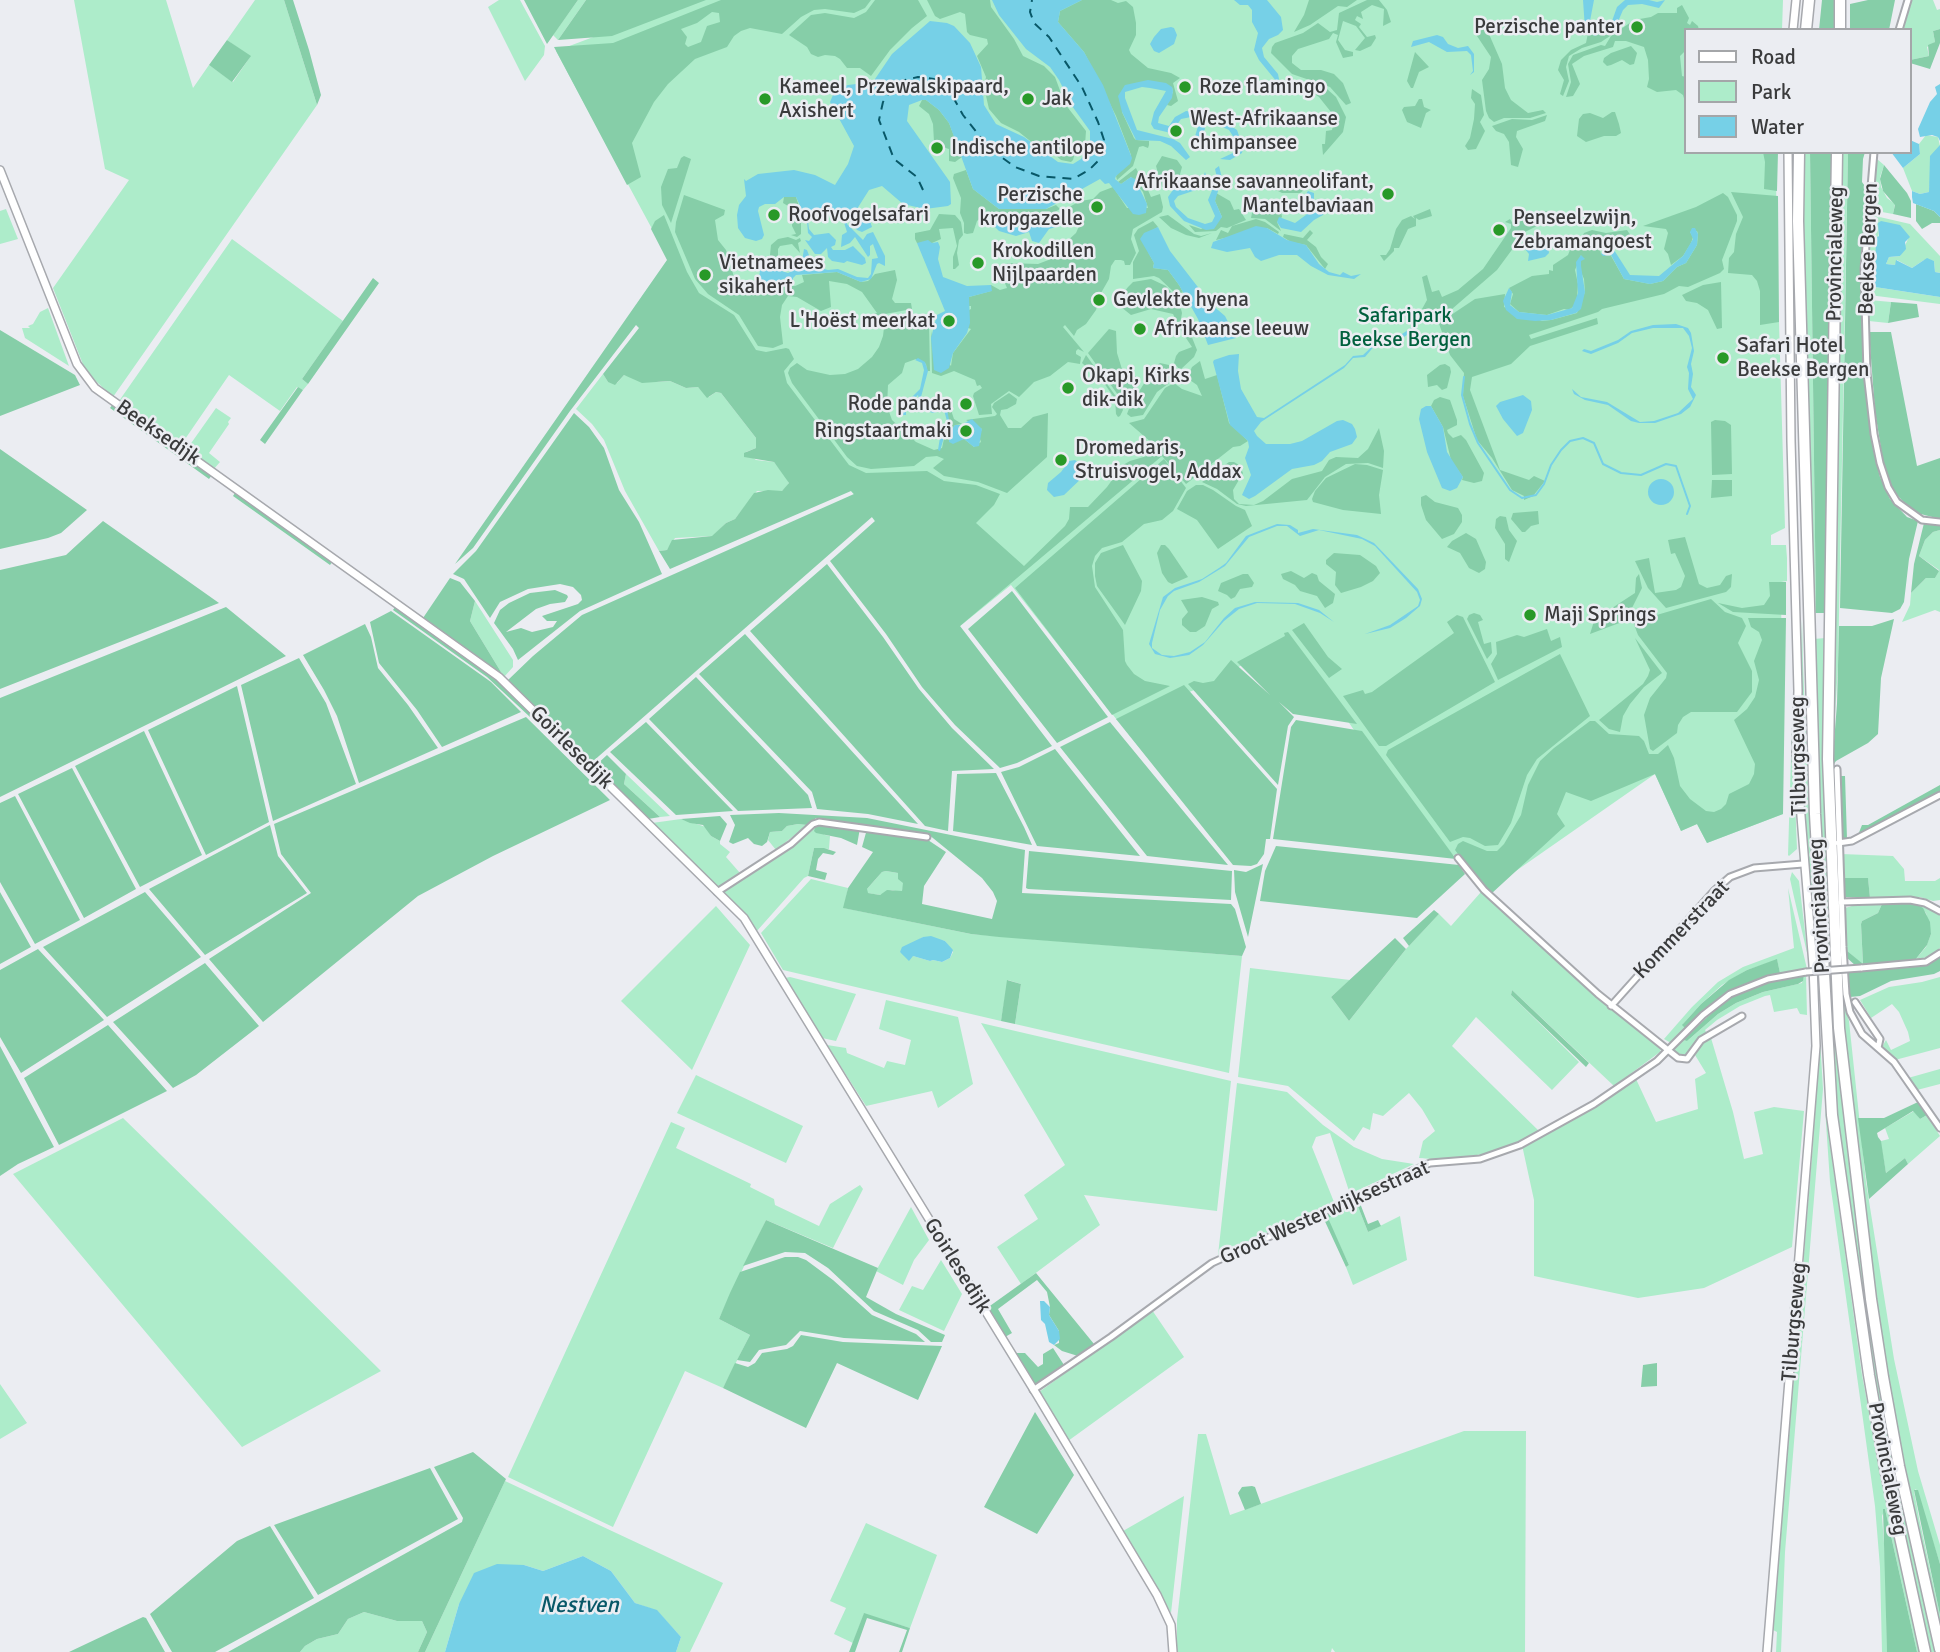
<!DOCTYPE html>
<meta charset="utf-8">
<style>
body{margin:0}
#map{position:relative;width:1940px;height:1652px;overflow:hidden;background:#ebedf2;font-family:Signika,sans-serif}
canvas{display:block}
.legend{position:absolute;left:1684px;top:28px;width:228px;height:126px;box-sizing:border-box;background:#ebedf2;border:2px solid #a4a6a9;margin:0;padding:9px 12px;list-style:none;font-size:21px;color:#3a3b3c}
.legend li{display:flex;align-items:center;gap:14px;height:35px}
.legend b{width:35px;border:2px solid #a4a6a9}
</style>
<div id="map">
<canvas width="1940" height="1652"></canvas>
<ul class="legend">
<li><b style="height:9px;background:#fff"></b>Road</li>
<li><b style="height:19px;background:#adecca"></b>Park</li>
<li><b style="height:19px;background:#76d0e7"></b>Water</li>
</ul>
</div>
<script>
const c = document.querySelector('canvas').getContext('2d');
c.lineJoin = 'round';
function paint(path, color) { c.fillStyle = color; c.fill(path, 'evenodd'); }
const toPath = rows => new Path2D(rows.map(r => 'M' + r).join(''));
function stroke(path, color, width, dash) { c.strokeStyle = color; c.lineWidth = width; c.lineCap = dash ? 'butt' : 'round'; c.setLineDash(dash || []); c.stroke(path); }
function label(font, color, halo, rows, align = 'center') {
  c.font = font + ' Signika,sans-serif'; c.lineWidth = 5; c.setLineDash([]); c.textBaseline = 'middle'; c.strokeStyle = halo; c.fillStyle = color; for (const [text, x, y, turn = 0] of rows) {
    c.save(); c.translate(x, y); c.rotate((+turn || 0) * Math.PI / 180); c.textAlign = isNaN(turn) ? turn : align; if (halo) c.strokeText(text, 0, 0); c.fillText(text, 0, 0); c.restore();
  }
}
const green = toPath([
 [74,0,166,0,193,88,209,65,233,82,250,57,227,40,255,0,284,0,317,105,113,397,86,372,53,288,129,180,105,169],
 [499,0,520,0,545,46,544,55,525,81,488,7],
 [578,0,586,0,558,40,553,35],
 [692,0,1783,0,1782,30,1686,30,1686,152,1776,152,1777,322,1779,322,1785,528,1771,535,1771,545,1786,545,1787,558,1787,581,1781,582,1783,814,1707,843,1697,824,1681,831,1655,774,1490,889,1453,855,1384,774,1289,635,1215,682,1117,720,1011,585,959,627,671,264,556,51],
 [1912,0,1933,0,1937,10,1940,9,1940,29,1933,31,1935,42,1927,47,1929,56,1910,60,1910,30,1903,30],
 [1926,135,1938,137,1940,146,1933,155,1929,192,1920,194,1912,191,1903,168,1920,154,1919,144],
 [1803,152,1810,152,1816,613,1812,613,1803,280],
 [1843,152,1848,152,1838,666,1832,764],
 [1877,159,1884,165,1880,177,1881,187,1887,198,1895,204,1893,214,1871,210],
 [6,209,18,239,0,244,0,211],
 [1871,215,1910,224,1940,256,1940,273,1935,272,1934,261,1924,260,1912,268,1897,260,1895,265,1886,264,1889,257,1900,256,1908,239,1879,228,1875,287,1940,297,1940,304,1869,295],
 [232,239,343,321,302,379,308,384,303,390,297,387,280,411,229,375,181,445,119,401],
 [1869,300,1891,302,1888,323,1869,321],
 [48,308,69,366,25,338,22,328,30,328,28,326,33,324,40,312],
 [603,374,608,382,617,383,624,375,658,382,670,381,686,388,698,387,709,397,716,392,721,393,756,438,756,448,746,452,756,460,774,462,787,478,789,483,786,488,782,491,757,491,735,519,726,523,713,536,675,538,667,550,659,551,625,491,604,440,592,424,576,409],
 [216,408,231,418,228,422,229,424,209,453,220,462,213,470,187,449],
 [1940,530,1940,612,1935,610,1902,622,1910,605,1911,593,1926,578,1935,578,1939,570,1919,556,1925,540,1933,532],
 [475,601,513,660,513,667,504,677,470,621],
 [1802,619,1803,665,1815,954,1798,749],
 [1826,638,1823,765,1826,853,1836,1046,1848,1156,1871,1334,1893,1459,1936,1652,1929,1652,1886,1460,1849,1226,1837,1118,1830,1045,1813,639],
 [1792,724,1797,849,1789,856,1788,855],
 [626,774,670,816,660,817,624,784],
 [681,819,706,827,711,836,720,841,720,844,730,852,726,857,740,873,718,888,652,823],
 [798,824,807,825,776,850,768,840,770,832,782,831,787,826],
 [814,825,825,835,830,836,829,849,814,848,808,876,804,878,756,932,723,894,724,891],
 [1841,854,1893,856,1904,869,1905,881,1935,881,1940,878,1940,900,1933,901,1920,897,1870,898,1868,879,1842,878],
 [886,871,898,873,904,883,902,891,899,892,892,890,880,895,867,893,867,889,882,872],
 [1792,872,1799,881,1808,957,1794,897,1790,879],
 [811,879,848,888,844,908,971,934,1242,956,1229,1073,1015,1024,1021,984,1008,980,1001,1021,783,970,761,933],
 [923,937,945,941,953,952,950,958,942,962,933,960,930,961,900,952],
 [1788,888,1807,969,1780,973,1777,960,1747,970,1722,985,1701,1004,1683,1024,1686,1029,1674,1041,1671,1043,1664,1039,1692,1007,1718,982,1743,967,1794,948],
 [1481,892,1587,988,1661,1048,1660,1052,1614,1086,1512,990,1511,995,1579,1062,1552,1090,1476,1017,1452,1046,1539,1131,1497,1152,1444,1160,1419,1158,1423,1141,1435,1131,1422,1109,1409,1093,1383,1116,1373,1113,1370,1130,1363,1127,1354,1141,1288,1086,1238,1077,1250,968,1350,980,1331,997,1349,1021,1406,949,1439,914,1451,926],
 [1882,904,1878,913,1862,921,1861,924,1863,965,1846,950,1845,908,1852,906],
 [1916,904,1932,908,1940,915,1940,948,1931,956,1915,960,1926,947,1931,934,1926,913],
 [716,906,750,945,692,1070,621,1001],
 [1804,975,1806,975,1807,1015,1800,1014,1797,1008,1774,1012,1770,995,1765,996,1740,1006,1717,1020,1705,1030,1707,1034,1696,1042,1685,1057,1681,1058,1675,1053,1675,1047,1683,1040,1687,1041,1718,1014,1736,1003,1763,992,1802,983],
 [790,977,856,994,836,1041,822,1038,785,978],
 [1940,977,1940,1048,1895,1060,1882,1047,1886,1040,1891,1050,1910,1041,1908,1032,1899,1012,1892,1004,1871,1018,1860,1000,1889,987,1922,982],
 [1841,994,1849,1021,1866,1182,1894,1359,1918,1471,1940,1545,1940,1564,1916,1489,1914,1491,1919,1518,1940,1615,1940,1635,1898,1438,1879,1321,1865,1223],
 [886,1000,958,1017,973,1084,938,1108,932,1091,866,1106,827,1045,846,1048,847,1053,884,1068,887,1061,905,1065,911,1040,879,1029],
 [1818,1005,1823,1089,1785,1552,1781,1652,1776,1652,1777,1632,1773,1630,1813,1144],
 [981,1023,1231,1081,1217,1211,1084,1195,1100,1225,1021,1284,997,1247,1038,1219,1024,1195,1065,1165],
 [1711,1038,1733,1112,1744,1159,1763,1154,1754,1112,1774,1107,1804,1111,1792,1247,1704,1288,1638,1298,1534,1276,1534,1200,1522,1145,1583,1114,1636,1079,1656,1122,1698,1109,1695,1079,1706,1073,1695,1055,1701,1044],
 [1940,1069,1940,1084,1917,1090,1908,1078],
 [696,1075,803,1126,786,1163,677,1113],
 [1237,1083,1287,1092,1323,1125,1354,1147,1382,1159,1414,1164,1350,1194,1330,1133,1316,1137,1312,1147,1334,1202,1218,1255],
 [1825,1108,1862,1375,1886,1500,1921,1652,1917,1652,1885,1509,1882,1516,1886,1571,1887,1652,1882,1652,1880,1567,1875,1506,1830,1182],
 [1914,1111,1920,1119,1927,1115,1940,1136,1908,1164,1905,1158,1886,1173,1881,1145,1881,1141,1889,1139,1885,1128],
 [123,1118,282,1273,381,1371,242,1447,13,1174],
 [671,1122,685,1128,676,1148,751,1184,750,1187,774,1199,775,1205,819,1226,830,1204,860,1185,863,1189,833,1248,766,1220,719,1319,750,1335,723,1388,685,1371,613,1527,508,1477],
 [1357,1204,1368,1232,1400,1216,1407,1260,1353,1285,1346,1267,1349,1265,1327,1218],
 [911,1207,929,1240,914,1260,903,1285,876,1271],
 [941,1260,962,1294,944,1331,899,1310,912,1286,923,1290],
 [1152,1310,1184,1357,1068,1441,1039,1392],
 [0,1384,27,1423,0,1439],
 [1464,1431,1526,1431,1525,1652,1335,1652,1332,1648,1331,1652,1177,1652,1177,1620,1198,1434,1206,1434,1230,1515],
 [505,1481,723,1583,690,1652,676,1652,681,1637,657,1611,635,1603,611,1571,583,1556,543,1571,524,1565,459,1604,445,1652,425,1652],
 [1184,1496,1171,1613,1123,1531],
 [866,1523,937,1555,910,1628,864,1614,853,1643,834,1634,846,1608,830,1601],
 [364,1612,397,1621,422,1621,427,1632,418,1652,300,1652,305,1646,317,1639,338,1634,348,1619]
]);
const forest = toPath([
 [284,0,293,0,309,50,321,95,317,105],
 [524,0,578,0,547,44],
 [586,0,706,0,612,36,558,40],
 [721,0,871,0,865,8,854,13,825,9,814,10,801,17,782,34,750,28,741,31,734,36,727,47,695,59,668,84,654,102,632,143,641,177,627,185,554,47,613,43],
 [712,12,719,13,720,22,707,26,701,42,688,47,685,44,687,37,681,29,697,23],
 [875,0,918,0,927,16,912,28,890,50,871,76,860,68,847,68,840,59,835,56,825,55,818,57,811,54,807,47,789,35,811,15,825,13,854,18,866,12],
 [927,0,990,0,991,7,1014,39,1023,56,1044,66,1055,77,1065,104,1086,131,1085,145,1075,153,1073,160,1071,162,1061,160,1052,152,1034,144,1019,132,1001,123,989,109,984,87,986,77,977,56,988,44,987,39,970,35,967,32,965,14,960,12,940,19,935,16],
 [1082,0,1111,0,1118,3,1126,1,1133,7,1136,23,1136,35,1129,50,1131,54,1148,68,1171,73,1180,78,1173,83,1178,101,1171,106,1167,105,1173,92,1172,87,1125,85,1122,112,1134,138,1136,140,1149,141,1149,145,1148,148,1143,146,1139,147,1133,166,1117,180,1116,176,1131,155,1116,116,1084,52,1058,22,1060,11],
 [1309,0,1357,0,1347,7,1338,6,1310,25,1294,32,1304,15],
 [1367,0,1379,0,1387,10,1391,22,1383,26,1384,9,1372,5,1361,12,1363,19,1357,16,1355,20,1361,24,1359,27,1367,37,1375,35,1376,38,1371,46,1360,51,1355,50,1365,38,1356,26,1343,21,1338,40,1345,50,1353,52,1353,56,1343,58,1336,42,1338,35,1333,33,1329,39,1298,49,1292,56,1292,63,1301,70,1321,70,1334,74,1343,83,1351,103,1346,105,1330,87,1292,74,1271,53,1272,47,1275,43,1303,33,1318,23,1330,32,1337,30,1339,13],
 [1822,0,1836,0,1836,30,1819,30],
 [1868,0,1895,0,1889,30,1850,30,1850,4],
 [1682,5,1689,18,1687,23,1690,25,1692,21,1698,26,1699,30,1686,30,1686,50,1680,56,1682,76,1686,77,1686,105,1683,95,1676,90,1657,92,1647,87,1649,79,1648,60,1644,47,1626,41,1615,41,1613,47,1584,56,1572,64,1580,84,1573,96,1566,97,1571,82,1568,64,1573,55,1601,45,1605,46,1611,36,1634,20,1651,17,1658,13,1677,13,1677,8],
 [1617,24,1621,25,1619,30,1601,42,1582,48,1569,56,1566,67,1569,81,1563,96,1560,94,1564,80,1558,70,1561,60,1571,50,1586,43,1588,33,1595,36],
 [1479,25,1485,25,1502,64,1505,88,1511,100,1528,113,1543,110,1546,113,1530,118,1504,118,1494,122,1489,118,1486,111,1482,80,1489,69,1491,57,1475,33],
 [1940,29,1940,43,1930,69,1910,63,1910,60,1929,56,1928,45,1935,42,1933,31],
 [227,40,251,56,232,82,209,65],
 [1631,46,1637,53,1634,64,1630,65,1622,60,1611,65,1607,66,1603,62,1604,58,1611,53],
 [1415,52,1429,67,1419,72,1413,88,1411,88,1407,81],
 [1304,82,1313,83,1327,89,1336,97,1346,117,1343,132,1323,155,1322,144,1325,144,1326,131,1332,130,1335,117,1319,97,1301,85],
 [1472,89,1481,95,1484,115,1480,122,1485,131,1476,149,1468,150,1465,146,1470,138,1474,119,1475,104,1471,98],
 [1419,99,1422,99,1424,107,1431,110,1426,113,1421,128,1407,122,1402,110,1404,107,1415,106],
 [922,100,926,100,939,110,949,123,962,157,955,162,949,161,949,149,936,145,934,142,933,124,929,114,919,106],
 [1612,112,1615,112,1619,124,1621,133,1616,136,1604,136,1586,142,1577,136,1579,119,1583,114,1590,113,1603,118],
 [1547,115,1545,121,1517,131,1516,137,1523,149,1518,167,1511,165,1509,142,1504,134,1496,131,1492,126,1512,119,1532,120],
 [1763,152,1778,152,1777,191,1764,189,1765,162],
 [1810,152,1835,152,1826,613,1816,613],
 [1848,152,1865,152,1863,159,1862,182,1867,189,1863,333,1867,401,1876,461,1880,477,1890,499,1907,517,1918,521,1909,559,1904,602,1900,609,1892,613,1840,608],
 [684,156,691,159,671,223,662,205,661,187,668,169,677,168,681,158],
 [1162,156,1177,160,1182,167,1179,178,1168,188,1162,187,1156,166],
 [1884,165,1907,193,1911,201,1911,218,1893,214,1895,205,1883,191,1880,179],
 [1136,168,1143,183,1147,183,1149,186,1147,188,1151,197,1160,194,1163,207,1162,212,1133,229,1131,239,1136,253,1130,265,1125,265,1124,261,1121,260,1115,260,1111,266,1109,279,1101,293,1096,310,1086,324,1077,330,1074,336,1065,325,1063,327,1084,352,1078,349,1076,351,1076,354,1081,357,1080,364,1068,362,1050,376,1034,382,1019,397,1009,391,991,404,992,414,979,415,973,396,974,393,982,388,980,385,977,386,975,380,954,371,941,376,932,373,931,331,933,344,951,366,953,353,971,329,968,328,969,310,971,309,971,306,968,306,969,297,991,291,991,285,1000,290,1007,288,1004,281,1007,263,1038,264,1051,259,1061,252,1065,243,1076,233,1080,224,1076,215,1066,213,1061,216,1064,210,1080,201,1093,199,1100,192,1113,187,1127,208,1148,208,1143,192,1131,177,1121,184,1118,182],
 [966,170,973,189,999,209,1046,209,1056,205,1060,209,1044,218,1028,216,1017,223,1002,215,986,213,977,221,973,233,967,234,964,233,964,223,960,213,961,198,953,178,954,174],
 [1267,180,1300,184,1300,189,1304,190,1300,193,1282,193,1262,183],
 [1731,192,1778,196,1779,322,1760,325,1760,291,1757,281,1752,275,1728,273,1729,258,1734,252,1736,234,1743,217],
 [1216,193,1230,201,1234,210,1239,209,1246,220,1227,228,1221,227,1216,231,1195,232,1189,225,1201,229,1222,217,1215,201],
 [1723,193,1728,197,1737,215,1737,221,1722,260,1724,269,1720,273,1688,287,1679,286,1664,294,1602,309,1598,312,1529,335,1531,339,1597,318,1598,324,1530,346,1511,364,1472,377,1470,390,1500,470,1529,480,1534,476,1545,481,1533,496,1524,500,1524,496,1512,490,1492,458,1477,440,1463,396,1464,373,1450,355,1437,318,1448,317,1475,299,1505,294,1504,307,1542,321,1551,320,1577,313,1585,292,1584,279,1581,272,1581,255,1575,270,1578,284,1577,298,1575,305,1569,310,1564,309,1547,315,1519,312,1510,304,1513,294,1509,288,1532,276,1549,274,1549,270,1553,271,1553,265,1568,255,1570,250,1578,248,1584,233,1592,230,1606,233,1627,230,1631,236,1624,241,1598,242,1601,254,1610,254,1624,279,1650,284,1663,281,1677,267,1686,263,1697,245,1698,234,1697,231,1690,232,1693,237,1691,243,1683,256,1671,265,1668,254,1664,249,1668,233,1666,229,1643,226,1696,207],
 [684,195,725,210,724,215,715,220,718,240,726,250,736,284,746,288,771,288,782,285,795,286,804,282,802,275,837,272,861,282,868,281,875,274,895,270,897,280,892,299,895,303,911,303,912,309,869,317,868,315,877,313,862,292,847,284,829,281,831,307,821,311,797,297,788,296,782,305,780,317,783,344,773,348,758,346,739,315,708,294,695,279,675,232,676,222],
 [784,197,796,197,800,209,802,210,805,219,801,222,801,234,797,237,791,235,796,234,792,226,793,209,783,203],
 [1916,204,1934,211,1940,217,1940,223,1932,223,1922,229,1916,221],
 [1268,206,1271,212,1276,208,1281,211,1282,217,1277,222,1281,231,1265,219,1251,218,1252,213,1258,211,1257,208],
 [1430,209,1432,216,1419,220,1416,218,1416,226,1408,229,1399,248,1394,248,1394,251,1384,261,1380,255,1386,255,1390,249,1396,229,1402,220,1411,216,1415,219,1413,216],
 [1546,211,1552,212,1555,217,1525,232,1497,270,1452,309,1436,311,1422,309,1427,300,1422,277,1427,275,1432,292,1439,290,1442,297,1458,290,1483,269,1511,228,1511,224,1505,222,1510,219,1513,224],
 [939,214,955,215,961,222,963,235,959,240,957,253,959,265,955,269,953,269,953,257,957,246,953,228,939,229,941,239,932,243,917,243,915,239,915,233,930,230],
 [664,215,687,272,699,293,734,315,756,350,766,352,786,348,789,349,794,359,784,371,787,383,849,465,866,473,927,471,944,481,976,485,1000,494,994,505,976,523,1024,566,1065,526,1069,519,1070,507,1088,507,1107,487,1123,465,1130,461,1147,456,1162,456,1152,443,1129,423,1144,419,1165,388,1174,383,1182,389,1202,396,1197,385,1187,378,1192,367,1200,361,1205,379,1217,375,1229,423,1248,441,1240,446,1233,447,1186,484,1162,456,960,626,1052,746,1017,763,1000,768,955,725,922,687,886,634,830,561,875,521,872,517,591,763,507,681,533,656,582,615,854,494,851,491,670,569,659,551,667,550,672,540,712,536,726,523,735,519,754,493,768,490,782,491,789,483,774,462,744,457,744,453,756,448,756,438,721,393,716,392,707,398,698,387,686,388,670,381,642,383,624,375,615,385,608,382,603,374,639,328,636,325,570,411,473,548,455,564,667,260,651,229,655,221],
 [1168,215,1194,234,1201,236,1212,233,1199,238,1186,235,1171,228,1159,217],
 [1256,219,1265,222,1279,232,1278,234,1267,228,1216,240,1221,230,1228,233,1232,226],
 [1153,221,1158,227,1149,232,1148,252,1154,263,1153,268,1168,270,1179,285,1183,292,1177,295,1159,278,1154,276,1133,279,1133,262,1139,251,1134,235,1138,229],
 [1310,230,1313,233,1307,240,1316,247,1321,257,1328,264,1325,269,1306,245,1291,242,1283,237,1284,234,1303,238],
 [788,237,796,240,800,238,801,241,798,243,800,253,792,244,780,246,778,249,778,261,776,264,770,255,771,245,778,239],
 [373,278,379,283,308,384,302,379],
 [1151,279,1166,286,1179,301,1182,313,1180,324,1178,324,1173,314,1151,309,1131,315,1121,307,1122,295,1128,287,1133,282],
 [1721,282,1722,328,1717,329,1708,310,1697,303,1686,301,1682,295,1703,285],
 [1891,302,1917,304,1919,317,1888,323],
 [904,314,913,314,929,323,930,371,927,371,926,364,916,359,905,363,902,373,888,385,887,406,892,420,916,442,934,450,942,448,945,434,949,427,947,409,942,407,932,410,933,406,944,403,949,404,954,419,962,424,955,425,949,433,949,442,964,439,974,447,981,442,979,436,982,429,966,420,995,416,997,414,992,407,994,403,1009,393,1017,399,1016,404,1007,409,1001,410,1000,415,1008,428,1021,428,1033,417,1048,413,1047,457,1007,493,978,482,944,476,933,468,944,459,937,456,926,457,914,466,871,469,857,466,847,457,792,383,788,373,790,368,797,363,807,370,830,375,845,374,858,369,872,357,879,347,883,336,885,319],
 [1182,327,1191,335,1197,350,1194,357,1180,370,1174,363,1176,356,1179,352,1192,347,1180,329],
 [1109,329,1116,331,1117,353,1125,379,1133,380,1135,376,1141,380,1127,403,1123,402,1088,353],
 [0,330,75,375,80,385,0,416],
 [1869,332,1891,332,1917,466,1940,458,1940,519,1913,512,1897,495,1890,483,1884,467,1875,411],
 [1086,355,1120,402,1123,410,1120,416,1118,417,1116,414,1115,399,1104,383,1082,363],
 [1160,363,1169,365,1176,378,1157,392,1143,415,1131,417,1127,414,1130,406,1153,369],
 [1445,364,1450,367,1451,372,1447,388,1442,390,1437,385,1428,387,1427,375,1440,365],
 [298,387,303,390,265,444,260,440],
 [1440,397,1450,400,1457,420,1457,425,1447,430,1448,433,1453,438,1461,435,1466,440,1484,473,1482,481,1474,483,1462,480,1463,477,1451,460,1443,427,1431,406,1434,400],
 [113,404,212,475,209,479,110,408],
 [574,413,589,427,604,448,619,490,639,522,662,574,580,611,518,660,513,649,494,623,500,610,509,603,530,593,555,590,567,595,568,597,565,602,550,604,536,609,506,632,521,628,532,632,553,627,557,621,547,621,542,616,578,604,582,600,581,595,573,587,560,584,528,589,500,602,490,618,464,579,453,574,476,551],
 [1715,420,1725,421,1731,425,1732,474,1712,475,1711,422],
 [1379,428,1384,451,1383,468,1368,463,1346,464,1325,477,1307,500,1246,506,1237,504,1217,489,1202,482,1229,462,1234,462,1239,465,1243,473,1233,490,1234,499,1239,504,1254,505,1263,501,1292,479,1322,471,1329,460,1336,457,1358,458,1368,449],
 [0,449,87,510,61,533,48,538,0,549],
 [1164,459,1186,488,1173,511,1162,520,1144,524,1122,542,1102,548,1095,556,1092,566,1095,587,1123,630,1125,661,1127,665,1134,674,1145,681,1170,686,1112,715,1015,588],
 [1355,464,1367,465,1383,470,1379,495,1381,514,1343,510,1313,502,1312,499,1315,491,1326,478],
 [1712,480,1732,480,1732,496,1711,498],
 [1196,485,1203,485,1213,490,1236,506,1245,510,1252,526,1218,549,1197,520,1177,509,1187,491],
 [235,493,333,561,330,565,233,496],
 [1426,495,1435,502,1458,508,1462,515,1462,522,1454,534,1442,539,1426,520,1421,505,1421,497],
 [1538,511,1539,524,1531,526,1525,532,1522,532,1511,519,1513,513],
 [1500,516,1506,517,1509,530,1517,541,1509,562,1505,559,1505,544,1495,528,1496,519],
 [103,521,219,603,0,689,0,570,66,555],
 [1924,523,1940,526,1940,530,1933,532,1925,540,1919,556,1939,571,1935,578,1926,578,1911,593,1914,564],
 [1466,533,1476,539,1486,562,1485,569,1479,573,1469,568,1460,553,1447,547,1452,541],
 [1685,537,1699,584,1707,588,1720,585,1726,576,1732,574,1731,587,1726,592,1666,608,1648,588,1635,561,1649,558,1655,593,1676,590,1681,587,1685,576,1675,553,1671,554,1668,540],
 [1123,545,1142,581,1141,591,1125,625,1097,586,1095,576,1095,563,1101,553],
 [1161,545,1165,545,1169,549,1188,577,1172,584,1168,582,1162,573,1157,553],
 [1334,553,1360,555,1376,566,1380,573,1373,581,1361,587,1341,593,1335,585,1336,572,1326,564,1326,560],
 [827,564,883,637,919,689,952,728,994,769,952,771,948,831,925,826,750,631],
 [1291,571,1304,578,1312,573,1317,575,1319,581,1335,594,1333,603,1325,608,1317,596,1300,591,1295,585,1283,579,1281,574],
 [1243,574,1248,574,1254,583,1252,587,1240,589,1235,597,1231,599,1227,595,1218,591,1221,583],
 [1639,574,1642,588,1632,608,1630,619,1590,634,1595,618,1603,621,1606,612,1635,593,1636,578],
 [450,578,460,582,475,601,470,621,504,677,423,618],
 [1769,582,1786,582,1786,615,1733,612,1718,603,1742,608,1764,605,1770,596],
 [1012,591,1108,717,1057,743,968,629],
 [1202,597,1218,602,1219,605,1212,609,1205,626,1196,632,1190,632,1182,625,1182,619,1188,612,1181,600],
 [1711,599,1725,612,1742,618,1746,626,1738,643,1752,671,1752,692,1737,712,1691,712,1683,717,1678,725,1677,733,1653,751,1650,749,1644,715,1650,698,1666,678,1667,673,1638,635,1633,622],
 [226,607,286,656,0,797,0,698],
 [395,607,398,607,493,674,531,712,532,716,530,717,487,677,393,610],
 [391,611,491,682,521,712,442,747,417,710,379,663,370,622],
 [1474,613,1480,615,1483,620,1478,622,1484,644,1491,642,1492,653,1487,659,1467,619,1469,615],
 [1457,615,1463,617,1495,682,1386,746,1379,746,1343,696,1363,690,1365,694,1372,692,1454,633,1447,622],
 [1748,618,1786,618,1783,814,1707,843,1697,824,1681,831,1655,774,1591,801,1566,792,1557,814,1565,826,1491,894,1477,879,1455,850,1458,844,1463,841,1487,851,1497,851,1504,844,1521,815,1528,785,1540,761,1554,748,1590,721,1595,721,1609,734,1639,736,1644,741,1649,754,1658,754,1668,745,1674,758,1680,786,1690,799,1706,811,1714,812,1721,809,1726,804,1729,794,1749,784,1754,774,1755,764,1734,720,1747,709,1755,697,1759,680,1754,661,1762,640,1759,632,1751,627],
 [1894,619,1881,678,1878,734,1868,743,1836,761,1832,767,1837,704,1839,626,1872,626],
 [1304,623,1328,657,1342,669,1329,678,1292,630],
 [365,624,371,637,378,668,408,705,438,748,359,783,337,716,324,690,303,655],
 [1547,629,1551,641,1560,637,1562,647,1498,680,1491,664,1497,654,1496,642,1517,635,1524,637],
 [1288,632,1357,724,1293,714,1279,702,1294,717,1288,726,1278,785,1188,684,1194,681,1203,683,1214,681,1231,660,1270,695,1237,662,1285,636,1284,633],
 [745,634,839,737,918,824,868,814,817,809,812,792,699,674],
 [1635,638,1662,673,1644,687,1630,704,1623,716,1620,732,1609,729,1599,720,1643,684,1648,676,1650,670],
 [1560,654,1590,716,1537,759,1527,775,1511,823,1498,845,1485,846,1470,838,1463,837,1450,842,1386,755,1388,750],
 [299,658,326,703,356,784,273,821,241,685],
 [696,677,808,795,812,808,738,811,649,719],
 [1184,685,1277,789,1270,839,1266,839,1264,854,1257,864,1251,866,1233,865,1116,719],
 [237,686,269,822,206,855,148,730],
 [526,717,610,800,608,801,493,856,418,896,263,1022,209,959,311,893,281,854,274,824],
 [1296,720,1362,731,1456,859,1273,839,1291,727],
 [646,722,733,811,676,815,610,752],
 [1110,722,1189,818,1228,865,1147,856,1060,747],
 [144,731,202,855,140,887,75,766],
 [1055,749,1140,856,1037,846,1001,772,1019,767],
 [607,755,626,774,624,784,660,817,648,819,594,767],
 [72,768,136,889,84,918,18,794],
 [996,773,1024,827,1032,845,953,831,957,774],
 [1839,776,1845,776,1847,839,1841,838],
 [1940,785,1940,791,1858,835,1862,825,1868,825],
 [15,796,80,920,35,944,0,882,0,803],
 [779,813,867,818,1025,850,1022,893,1231,904,1235,909,1246,947,1242,956,999,937,971,934,843,908,848,888,873,852,862,847,867,829,925,838,946,852,924,886,922,904,992,919,997,901,993,892,982,878,928,834,816,818,807,825,798,824,787,826,782,831,770,832,767,842,762,846,754,844,748,838,733,844,729,842,735,825,730,815],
 [886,871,898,873,898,879,903,883,902,891,887,890,880,895,868,893,867,889,874,881,882,872],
 [720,816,727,824,720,841,711,836,703,825,690,823,681,819],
 [816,824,860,828,857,845,841,838,816,833,814,831],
 [270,825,278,856,307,893,205,955,149,889],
 [1276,846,1459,865,1465,874,1417,918,1260,901,1265,871],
 [814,848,824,848,836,852,833,855,823,853,818,859,816,870,827,873,825,880,808,876],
 [1029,851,1232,871,1231,900,1028,889,1026,888],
 [1263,864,1248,937,1235,892,1234,870,1246,872],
 [1842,878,1868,878,1870,898,1845,897,1843,894],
 [0,892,31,947,0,964],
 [145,892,201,957,107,1017,43,947],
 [1882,904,1916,904,1923,908,1930,922,1931,934,1927,945,1915,960,1856,966,1846,957,1846,950,1863,964,1861,924,1862,921,1878,913],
 [1434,910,1439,914,1409,946,1403,938],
 [1395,938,1406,949,1349,1021,1331,997],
 [38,949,104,1020,21,1073,0,1037,0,970],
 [1940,956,1940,971,1934,974,1891,981,1860,996,1850,997,1847,972,1918,966],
 [1777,959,1780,973,1738,987,1710,1006,1686,1029,1682,1025,1701,1004,1729,980,1747,970],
 [205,963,259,1026,196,1075,173,1088,113,1022],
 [1804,975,1803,981,1798,984,1763,992,1736,1003,1718,1014,1687,1041,1683,1040,1718,1007,1735,995,1765,983],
 [1007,980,1021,984,1015,1024,1001,1021],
 [1512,990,1589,1063,1586,1067,1511,995],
 [108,1025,167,1091,59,1145,24,1078],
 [0,1046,54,1147,18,1164,0,1176],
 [1918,1102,1927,1115,1920,1119,1913,1111,1877,1133,1878,1137,1881,1141,1886,1173,1905,1158,1908,1164,1869,1199,1858,1118,1884,1118],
 [1358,1198,1368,1224,1378,1220,1381,1226,1368,1232,1357,1204,1328,1218,1349,1265,1346,1267,1322,1215],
 [766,1220,878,1268,866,1297,896,1314,945,1335,942,1342,931,1342,918,1330,874,1311,828,1268,805,1253,785,1252,743,1266],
 [785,1257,798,1257,806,1260,833,1280,872,1315,916,1334,925,1342,844,1338,800,1331,786,1345,759,1350,750,1362,737,1360,750,1335,719,1319,730,1293,740,1272],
 [1036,1273,1094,1344,1078,1356,1062,1351,1054,1345,1059,1343,1059,1331,1049,1315,1050,1307,1047,1292,1037,1280,998,1309,1012,1333,1005,1337,987,1308],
 [801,1335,843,1342,942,1346,918,1400,837,1363,806,1428,723,1388,735,1363,748,1367,755,1363,762,1353,787,1349,793,1346],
 [1053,1348,1064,1365,1035,1386,1015,1353,1025,1353,1038,1367,1043,1364,1043,1354],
 [1657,1363,1657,1386,1641,1387,1643,1365],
 [1035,1412,1074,1475,1037,1534,984,1507],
 [473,1452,506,1479,425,1652,418,1652,427,1632,422,1621,397,1621,364,1612,348,1619,338,1634,317,1639,305,1646,300,1652,228,1652,462,1522,463,1518,434,1467],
 [430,1468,458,1519,318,1595,274,1525],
 [1252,1486,1255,1487,1261,1504,1245,1510,1238,1493,1242,1487],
 [1914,1490,1918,1490,1940,1564,1940,1615],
 [1883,1509,1885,1509,1917,1652,1887,1652],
 [270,1526,314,1598,215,1652,172,1652,150,1614,237,1541],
 [864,1613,910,1628,902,1652,899,1652,907,1630,867,1618,855,1652,849,1652],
 [143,1617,146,1618,165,1652,69,1652]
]);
const water = toPath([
 [992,0,1082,0,1060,11,1058,22,1084,52,1103,85,1132,158,1130,164,1116,176,1115,179,1121,184,1131,177,1135,179,1147,204,1146,213,1139,215,1133,214,1109,183,1105,184,1100,179,1046,209,999,209,973,189,949,123,939,110,926,100,922,100,909,105,907,121,950,182,951,204,948,206,925,209,903,204,882,186,869,190,857,209,866,209,872,227,862,232,857,230,850,221,855,211,846,212,845,217,847,224,863,240,867,234,873,232,885,256,885,266,879,263,877,264,871,279,861,282,837,272,796,275,793,278,793,284,786,278,770,284,762,280,759,277,762,259,765,259,775,269,788,273,794,270,793,267,795,262,802,261,804,249,807,250,810,258,808,265,828,270,838,269,857,277,868,278,871,274,872,259,878,258,873,244,870,246,870,255,868,257,855,237,850,243,841,247,842,235,847,232,841,213,812,212,807,213,809,229,814,235,829,233,836,240,835,245,831,247,833,250,845,250,853,246,865,258,866,263,862,265,847,261,844,263,832,261,828,257,827,248,821,254,815,254,805,240,809,241,812,237,808,233,807,221,796,197,784,197,775,204,765,204,759,207,758,211,764,235,762,239,756,241,745,238,738,228,737,215,739,205,746,196,744,179,746,181,758,174,794,170,815,175,835,185,848,164,854,146,830,102,833,95,838,88,848,85,873,82,892,54,930,21,947,23,954,26,970,43,981,67,984,105,996,124,1024,137,1058,162,1073,164,1081,159,1090,145,1090,131,1072,106,1059,80,1050,67,1026,49,999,15],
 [1234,0,1267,0,1281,17,1283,30,1278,35,1269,39,1262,48,1264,57,1278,74,1279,79,1277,82,1259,60,1254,50,1258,33,1252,22,1252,10,1248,5,1240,5],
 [1583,0,1594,0,1590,21,1594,29,1612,21,1617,7,1625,0,1649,0,1657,2,1665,0,1659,8,1642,4,1628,5,1623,10,1617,24,1595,36,1585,29],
 [1171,27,1174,28,1177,35,1174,44,1159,53,1154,51,1150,44,1154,37,1161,29],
 [1437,35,1443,37,1448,44,1458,48,1468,46,1474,54,1474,72,1470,75,1473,71,1471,55,1467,51,1447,52,1429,42,1411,47,1413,41],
 [1148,80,1166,83,1172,87,1173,91,1172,98,1159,117,1158,123,1169,126,1175,117,1186,111,1214,115,1237,130,1243,147,1242,153,1230,160,1220,159,1235,152,1236,141,1229,130,1209,121,1203,121,1205,129,1199,140,1201,143,1195,147,1194,140,1198,126,1191,117,1181,119,1171,133,1154,129,1151,124,1154,112,1166,91,1150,88,1142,87,1125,92,1125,98,1137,130,1173,139,1180,143,1190,157,1186,160,1171,146,1160,141,1136,140,1122,112,1118,96,1125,85],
 [1940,84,1940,141,1938,137,1932,135,1920,137,1918,129,1930,102,1937,94,1935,87],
 [1910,140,1919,144,1920,154,1903,168,1891,152,1910,152],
 [1940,145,1940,217,1934,211,1913,203,1912,197,1912,191,1920,194,1929,192,1930,156],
 [1219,166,1222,178,1215,201,1222,217,1214,229,1206,230,1184,221,1170,206,1168,197,1173,190,1201,183,1205,172,1208,181,1205,187,1178,196,1174,201,1176,207,1188,218,1205,224,1212,222,1215,216,1208,200,1217,178,1215,169],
 [1308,191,1314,193,1314,202,1324,210,1323,215,1314,220,1301,232,1281,228,1277,222,1279,217,1295,223,1310,212,1306,194],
 [1069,212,1077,217,1067,224,1049,229,1039,243,1032,241,1029,232,1016,236,999,231,995,227,995,224,999,222,1019,228,1025,223,1054,220],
 [1881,221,1900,225,1910,237,1905,242,1906,249,1900,256,1889,257,1886,264,1895,265,1896,260,1912,268,1927,258,1934,261,1935,272,1940,273,1940,297,1875,287,1876,238,1879,236,1878,223],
 [1256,226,1267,228,1287,240,1306,245,1319,264,1329,272,1340,275,1343,272,1351,276,1361,274,1354,279,1328,275,1311,266,1297,255,1279,255,1261,261,1255,257,1250,248,1227,252,1211,248,1213,242],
 [1158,227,1170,251,1211,304,1225,316,1236,338,1208,345,1198,319,1179,285,1168,270,1153,268,1154,263,1140,239,1144,233],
 [1692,228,1695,228,1698,234,1697,245,1686,263,1677,267,1663,281,1650,284,1624,279,1611,255,1603,256,1601,254,1604,250,1614,250,1630,275,1659,276,1683,256,1693,239,1690,232],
 [928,240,932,243,938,242,940,247,938,259,943,277,967,286,991,285,992,291,969,297,970,323,967,333,953,353,949,368,941,373,934,370,931,338,937,315,945,311,917,243],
 [1530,243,1544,245,1548,247,1549,253,1545,257,1528,261,1529,254,1525,249],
 [1581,255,1585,259,1581,261,1581,266,1585,292,1581,309,1576,313,1551,320,1535,321,1517,319,1506,310,1503,301,1509,288,1512,292,1510,305,1519,312,1547,315,1572,308,1578,293,1576,262],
 [1676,324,1688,328,1691,333,1694,351,1691,364,1693,374,1691,387,1696,395,1690,407,1681,414,1655,423,1639,423,1631,421,1608,405,1585,400,1574,394,1572,389,1581,397,1607,402,1640,422,1654,421,1678,413,1693,399,1688,389,1689,373,1687,367,1692,348,1689,336,1683,328,1653,328,1632,333,1618,343,1591,354,1582,351,1584,349,1591,351,1618,340,1631,331,1653,325],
 [1411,328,1417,328,1401,339,1376,344,1365,357,1353,358,1344,368,1261,422,1254,431,1257,436,1266,444,1290,444,1302,441,1337,421,1343,420,1352,424,1355,429,1357,437,1352,444,1330,452,1322,461,1314,465,1292,469,1255,496,1249,499,1242,495,1251,475,1245,458,1249,447,1248,441,1230,425,1213,362,1214,360,1229,355,1239,354,1238,371,1241,389,1257,417,1264,418,1345,365,1353,356,1363,355,1377,342,1399,336],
 [918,358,925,362,928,371,921,397,925,406,932,410,942,407,947,409,950,425,945,434,940,451,938,450,941,431,947,421,944,410,933,413,927,411,920,402,918,395,903,409,906,412,906,415,902,415,898,411,920,389,924,370,922,363,915,360],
 [1523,395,1531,401,1532,410,1523,433,1517,436,1503,419,1496,406,1500,402],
 [1426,406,1431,406,1443,427,1447,452,1463,477,1457,488,1450,491,1442,488,1427,452,1419,419,1421,409],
 [972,419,982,429,979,446,974,447,964,439,953,444,949,442,949,433,955,425,961,425],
 [1075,460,1085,468,1085,475,1064,495,1054,497,1047,490,1048,483,1061,472,1069,461],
 '1648 492a13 13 0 1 1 26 0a13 13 0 1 1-26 0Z',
 [1277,524,1290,525,1298,530,1298,533,1313,529,1357,535,1374,543,1418,589,1422,599,1420,606,1406,618,1390,628,1365,634,1390,625,1418,606,1420,600,1417,592,1375,546,1362,539,1319,530,1300,536,1287,526,1277,526,1249,537,1225,566,1199,582,1174,591,1168,596,1160,610,1152,643,1152,648,1162,655,1174,656,1190,652,1205,642,1224,618,1235,608,1255,602,1298,603,1319,610,1334,622,1320,613,1295,604,1257,603,1239,609,1224,621,1203,645,1189,655,1170,658,1155,654,1149,644,1163,597,1175,588,1202,579,1219,568,1226,563,1246,536],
 [931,936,945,941,953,950,950,958,942,962,933,960,930,961,913,956,909,961,900,952,902,947,923,937],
 [1040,1301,1044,1301,1050,1307,1049,1315,1059,1331,1060,1339,1054,1345,1049,1342,1045,1324,1041,1320],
 [583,1556,611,1571,635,1603,657,1610,681,1637,676,1652,445,1652,459,1604,474,1573,497,1564,524,1565,543,1571]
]);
const stream = toPath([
 [1464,377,1462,395,1470,424,1478,443,1510,490,1522,498,1536,495,1544,484,1551,465,1561,450,1570,441,1583,438,1594,443,1603,464,1621,473,1641,475,1666,464,1676,466,1690,506,1687,514]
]);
const ferry = toPath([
 [923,190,917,177,894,159,879,120,883,102,893,87,905,80,918,77,934,79,948,88,963,115,989,148,1015,167,1039,176,1073,179,1089,170,1101,158,1104,140,1098,122,1082,87,1049,37,1034,23,1030,12,1032,0]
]);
const minor = toPath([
 [1899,30,1908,0],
 [1874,152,1864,269,1867,373,1874,434,1880,463,1888,487,1897,502,1922,520,1940,522],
 [1837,769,1843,947,1846,994,1850,1012,1862,1034,1894,1062,1940,1128],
 [1838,843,1852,841,1940,795],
 [1458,858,1484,890,1598,994,1678,1058,1687,1059,1701,1040,1742,1016],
 [717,892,791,844,813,824,819,822,927,837],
 [1841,902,1910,900,1925,903,1940,911],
 [1861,968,1926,962,1940,953],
 [1855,1002,1880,1039,1878,1048],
 [1611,1006,1714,891,1730,877,1754,868,1803,864],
 [1033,1390,1111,1337,1212,1263,1430,1163,1480,1159,1520,1145,1594,1104,1657,1061,1703,1015,1730,994,1768,979,1806,972]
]);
const tertiary = toPath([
 [1793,30,1796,0],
 [0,170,77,364,95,388,499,677,744,918,1037,1395,1157,1595,1171,1625,1173,1652],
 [1767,1652,1816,1046,1813,965,1796,754,1798,691,1791,441,1788,152]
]);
const trunk = toPath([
 [1806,30,1809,0],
 [1840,30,1840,0],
 [1799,152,1798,221,1815,814,1832,1115,1869,1375,1885,1468,1925,1652],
 [1837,152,1828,759,1839,1028,1871,1299,1883,1377,1899,1466,1940,1649]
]);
const minorBridge = toPath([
 [1806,972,1861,968]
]);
const markers = [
 [1637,27,7,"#289928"],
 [1185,87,7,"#289928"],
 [765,99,7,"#289928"],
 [1028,99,7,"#289928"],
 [1176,131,7,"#289928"],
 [937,148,7,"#289928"],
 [1388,194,7,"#289928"],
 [1097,207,7,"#289928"],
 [774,215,7,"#289928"],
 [1499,230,7,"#289928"],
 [978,263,7,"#289928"],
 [705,275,7,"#289928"],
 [1099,300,7,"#289928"],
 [949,321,7,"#289928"],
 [1140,329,7,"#289928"],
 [1723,358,7,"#289928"],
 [1068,388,7,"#289928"],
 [966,404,7,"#289928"],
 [966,431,7,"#289928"],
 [1061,460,7,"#289928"],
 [1530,615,7,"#289928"]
];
const poiNames = [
 ["Perzische panter",1623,27,"right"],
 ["Kameel, Przewalskipaard,",779,87],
 ["Axishert",779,111],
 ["Roze flamingo",1199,87],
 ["Jak",1042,99],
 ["West-Afrikaanse",1190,119],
 ["chimpansee",1190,143],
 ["Indische antilope",951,148],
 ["Afrikaanse savanneolifant,",1374,182,"right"],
 ["Mantelbaviaan",1374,206,"right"],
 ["Perzische",1083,195,"right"],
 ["kropgazelle",1083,219,"right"],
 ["Roofvogelsafari",788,215],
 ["Penseelzwijn,",1513,218],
 ["Zebramangoest",1513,242],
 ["Krokodillen",992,251],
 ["Nijlpaarden",992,275],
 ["Vietnamees",719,263],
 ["sikahert",719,287],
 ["Gevlekte hyena",1113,300],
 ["L'Hoëst meerkat",935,321,"right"],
 ["Afrikaanse leeuw",1154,329],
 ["Safari Hotel",1737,346],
 ["Beekse Bergen",1737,370],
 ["Okapi, Kirks",1082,376],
 ["dik-dik",1082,400],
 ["Rode panda",952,404,"right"],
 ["Ringstaartmaki",952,431,"right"],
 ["Dromedaris,",1075,448],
 ["Struisvogel, Addax",1075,472],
 ["Maji Springs",1544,615]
];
const streetNames = [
 ["Beekse Bergen",1869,249,-88],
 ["Provincialeweg",1836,254,-89],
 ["Beeksedijk",158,433,35],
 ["Goirlesedijk",571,748,45],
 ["Tilburgseweg",1799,756,-91],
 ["Provincialeweg",1820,906,-93],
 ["Kommerstraat",1682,930,-46],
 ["Groot Westerwijksestraat",1325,1213,-24],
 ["Goirlesedijk",957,1266,58],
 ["Tilburgseweg",1795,1322,-85],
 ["Provincialeweg",1887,1469,79]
];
const parkNames = [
 ["Safaripark",1405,316],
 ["Beekse Bergen",1405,340]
];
const waterNames = [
 ["Nestven",579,1606]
];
paint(green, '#adecca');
paint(forest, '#86cea8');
paint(water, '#76d0e7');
stroke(stream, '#76d0e7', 2);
stroke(ferry, '#085868', 2, [9, 7]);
stroke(minor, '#a7a9ae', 9);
stroke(tertiary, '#a7a9ae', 10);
stroke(trunk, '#a7a9ae', 13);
stroke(minor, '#fff', 5);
stroke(tertiary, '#fff', 7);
stroke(trunk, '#fff', 10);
stroke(minorBridge, '#a7a9ae', 9, []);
stroke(minorBridge, '#fff', 5);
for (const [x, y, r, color] of markers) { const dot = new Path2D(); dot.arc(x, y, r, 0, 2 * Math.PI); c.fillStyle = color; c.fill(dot); stroke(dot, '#ebedf2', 2.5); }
label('21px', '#3a3b3c', '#ebedf2', poiNames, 'left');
label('21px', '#3a3b3c', '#ebedf2', streetNames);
label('21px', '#00603d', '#ebedf2', parkNames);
label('italic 23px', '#085868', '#ebedf2', waterNames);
</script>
